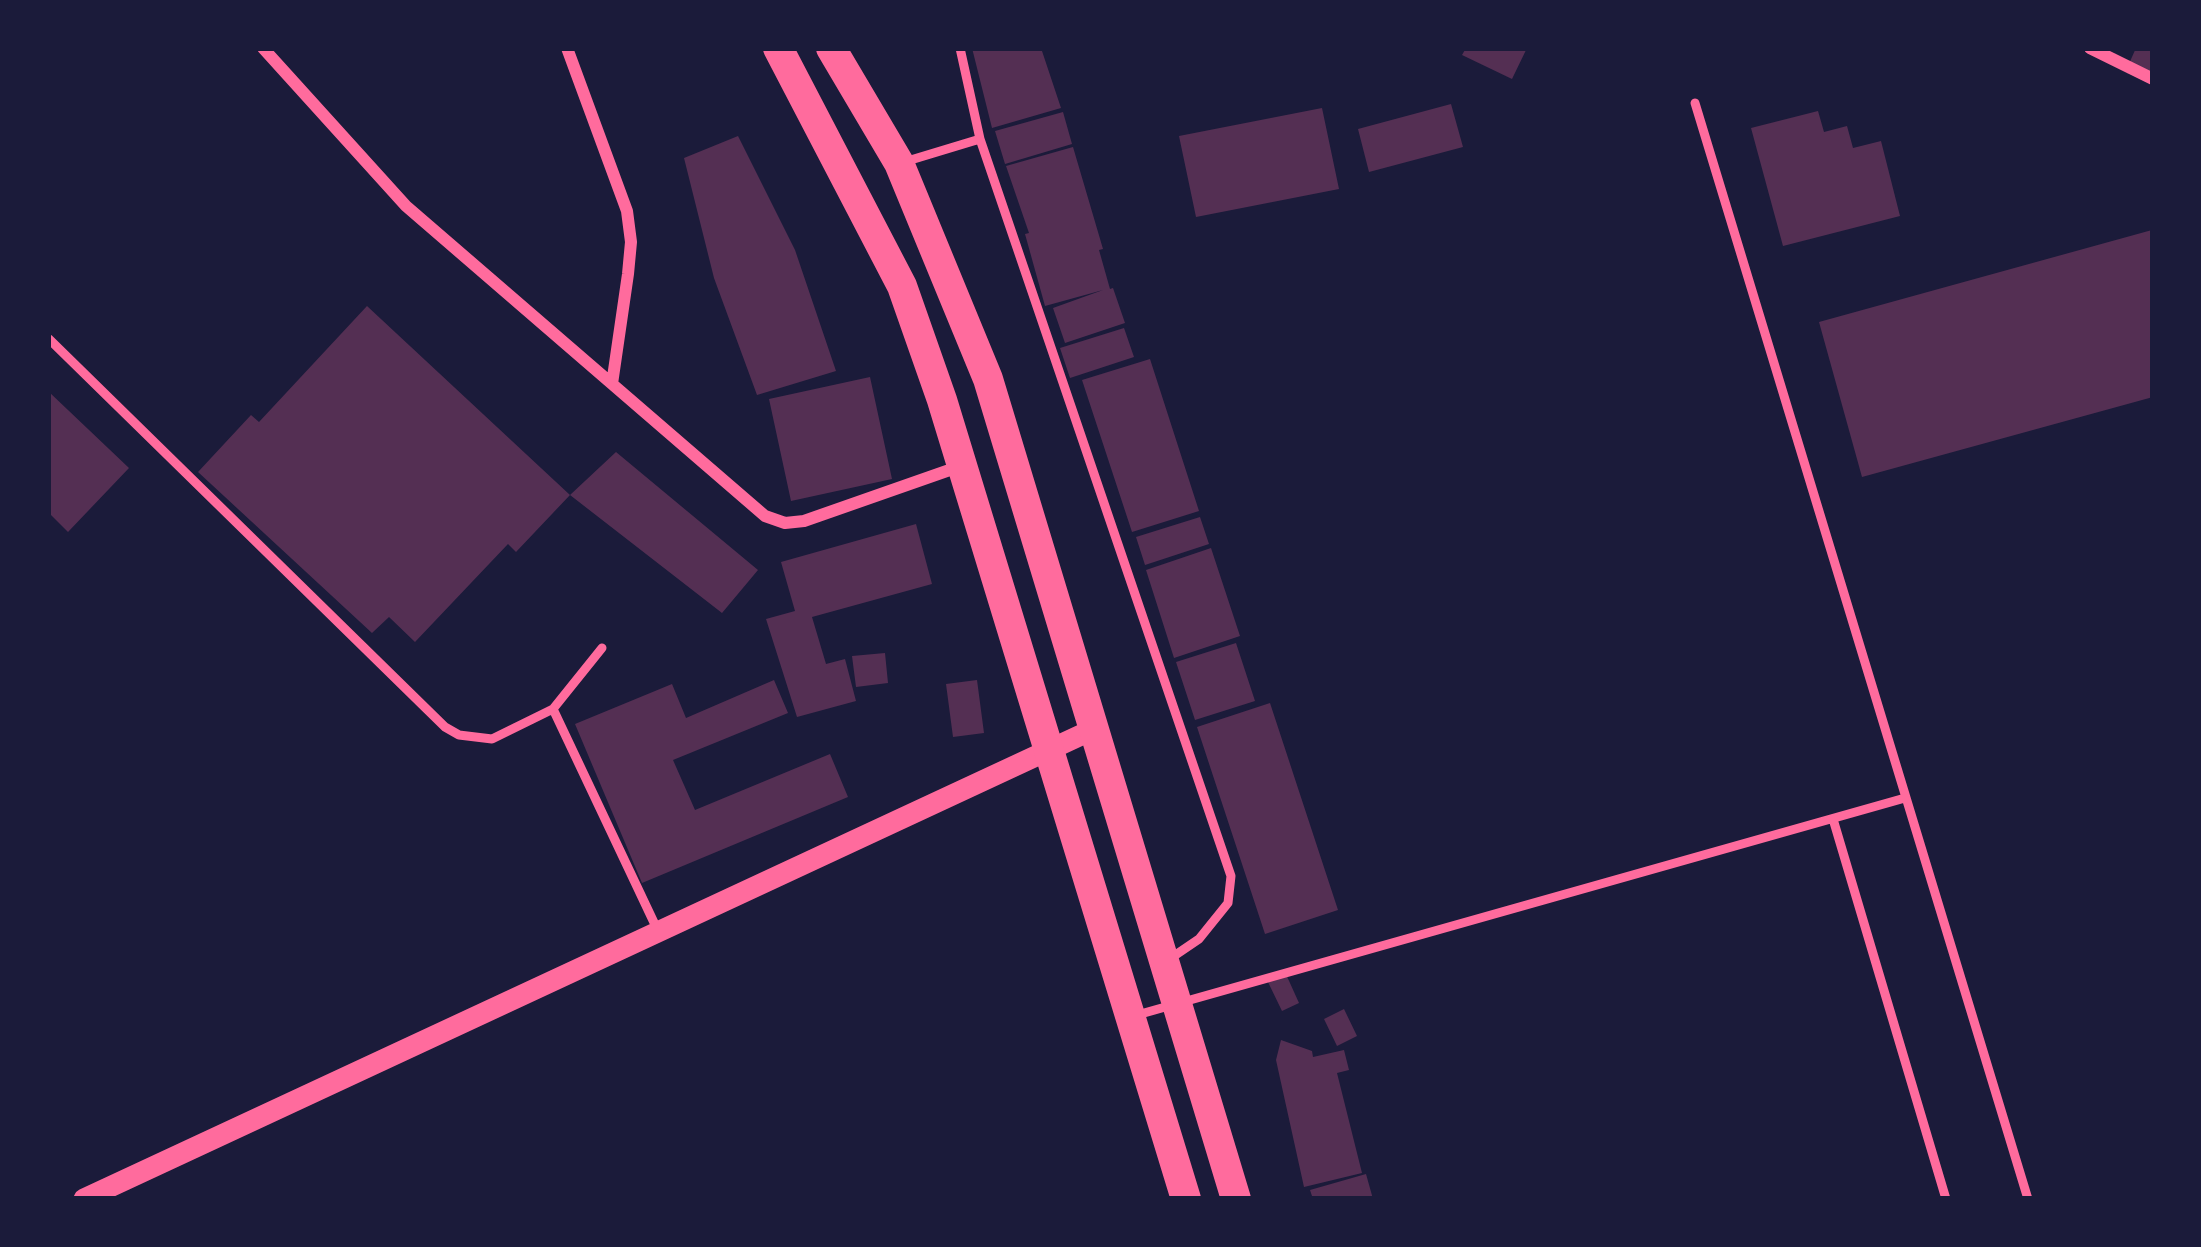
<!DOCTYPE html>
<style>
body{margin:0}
#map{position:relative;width:2201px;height:1247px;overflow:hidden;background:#1b1b3a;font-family:Overpass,sans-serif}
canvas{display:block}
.frame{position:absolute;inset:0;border:51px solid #1b1b3a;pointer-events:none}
</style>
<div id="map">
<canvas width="2201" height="1247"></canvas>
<div class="frame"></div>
</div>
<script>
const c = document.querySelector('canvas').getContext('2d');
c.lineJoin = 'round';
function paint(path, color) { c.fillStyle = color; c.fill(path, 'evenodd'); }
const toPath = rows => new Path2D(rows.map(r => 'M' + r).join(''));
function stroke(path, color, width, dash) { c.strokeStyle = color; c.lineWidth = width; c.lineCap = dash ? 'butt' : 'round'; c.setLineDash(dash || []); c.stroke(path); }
const building = toPath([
 [972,48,1041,48,1061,108,992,128],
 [1466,48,1527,48,1512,79,1462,55],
 [2136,48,2153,48,2153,77,2128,66],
 [1451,104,1463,147,1369,172,1358,129],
 [1322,108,1339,189,1196,217,1179,136],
 [1818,111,1824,132,1847,126,1853,148,1881,141,1900,216,1783,246,1751,128],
 [1063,112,1072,144,1005,164,995,131],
 [738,136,795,250,836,371,757,395,714,278,684,158],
 [1073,147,1103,249,1099,250,1110,289,1113,288,1125,323,1065,343,1053,308,1103,290,1045,306,1025,234,1029,233,1006,166],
 [2152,230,2153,397,1862,477,1819,322],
 [367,306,570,495,516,552,508,544,415,642,389,617,372,633,198,472,251,415,259,422],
 [1124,328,1134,357,1070,378,1060,348],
 [1150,359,1199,511,1132,532,1082,380],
 [870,377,892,479,791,501,769,399],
 [48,391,129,468,68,532,48,512],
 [616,452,758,570,722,613,570,495],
 [1200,517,1209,544,1145,565,1136,537],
 [916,524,932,584,812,617,826,664,845,659,856,701,797,717,766,619,795,611,781,562],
 [1211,548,1240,636,1174,658,1146,570],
 [1236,643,1255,701,1195,720,1176,662],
 [885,653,888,683,856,687,852,656],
 [774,680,788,713,673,760,695,810,830,754,848,797,642,883,575,724,672,684,686,718],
 [977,680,984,733,953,737,946,684],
 [1270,703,1338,910,1265,934,1197,727],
 [1285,972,1299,1003,1282,1011,1267,980],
 [1344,1009,1357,1036,1337,1046,1324,1019],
 [1281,1040,1312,1051,1313,1057,1344,1050,1349,1070,1337,1073,1362,1173,1304,1187,1276,1060],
 [1366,1174,1373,1199,1313,1199,1310,1190]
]);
const service = toPath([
 [960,48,980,139,1231,876,1228,903,1199,939,1171,958],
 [1695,103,2028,1199],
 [904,162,980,139],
 [49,339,445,727,459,735,492,739,553,709,658,931],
 [553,709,602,648],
 [1833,819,1946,1199],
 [1137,1015,1905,798]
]);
const minor = toPath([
 [263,48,406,206,765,516,785,523,804,521,961,466],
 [567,48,627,211,631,242,628,274,612,384],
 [2090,48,2153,79]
]);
const tertiary = toPath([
 [84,1199,1094,729]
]);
const trunk = toPath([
 [778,48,902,286,942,400,1186,1199],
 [831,48,899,163,988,379,1236,1199]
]);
paint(building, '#542f53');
stroke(service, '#ff6b9d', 9);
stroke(minor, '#ff6b9d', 12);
stroke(tertiary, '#ff6b9d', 21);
stroke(trunk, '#ff6b9d', 30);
</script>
